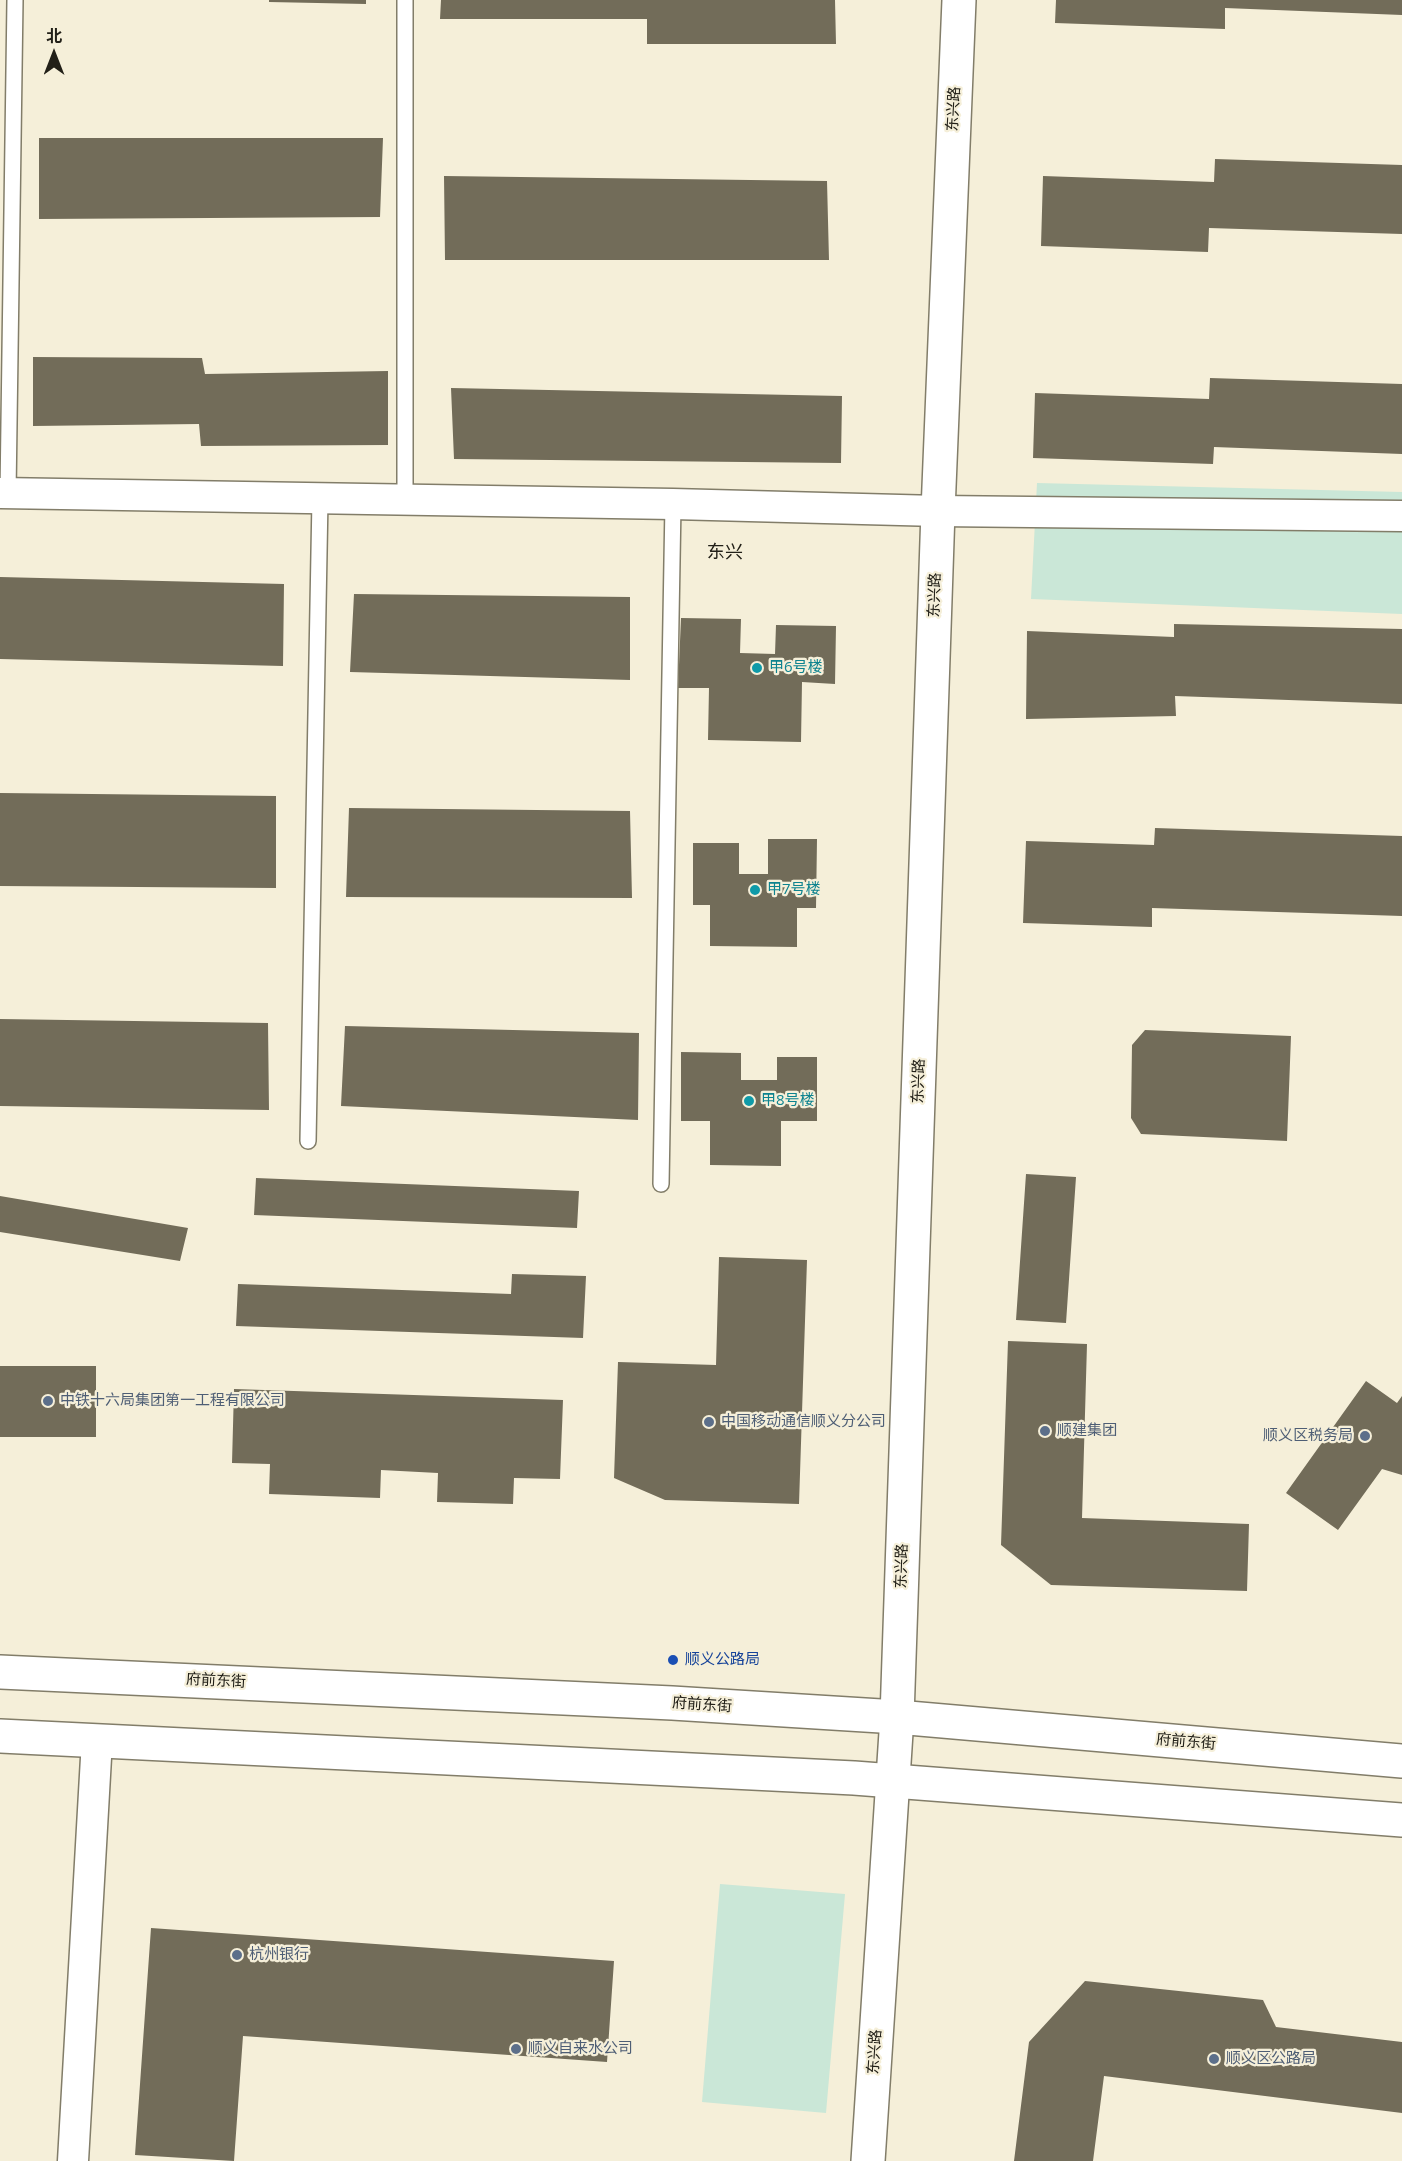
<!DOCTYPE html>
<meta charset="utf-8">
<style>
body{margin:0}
#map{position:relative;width:1402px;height:2161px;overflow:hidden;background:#f5efd9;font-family:"Open Sans","Noto Sans SC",sans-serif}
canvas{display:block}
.north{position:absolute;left:24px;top:24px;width:60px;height:60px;-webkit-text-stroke:4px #f5efd9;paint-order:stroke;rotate:0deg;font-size:16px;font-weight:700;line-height:24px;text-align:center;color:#222018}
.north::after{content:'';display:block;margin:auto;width:21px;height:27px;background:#222018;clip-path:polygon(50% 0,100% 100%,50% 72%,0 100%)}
</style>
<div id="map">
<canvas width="1402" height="2161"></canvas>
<div class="north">北</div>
</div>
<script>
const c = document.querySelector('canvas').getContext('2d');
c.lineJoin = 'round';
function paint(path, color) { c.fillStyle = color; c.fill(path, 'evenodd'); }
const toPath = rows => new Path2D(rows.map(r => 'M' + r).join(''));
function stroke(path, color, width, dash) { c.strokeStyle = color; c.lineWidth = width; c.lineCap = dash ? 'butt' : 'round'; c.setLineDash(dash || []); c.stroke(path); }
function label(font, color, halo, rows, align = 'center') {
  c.font = font + ' "Open Sans","Noto Sans SC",sans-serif'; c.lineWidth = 4.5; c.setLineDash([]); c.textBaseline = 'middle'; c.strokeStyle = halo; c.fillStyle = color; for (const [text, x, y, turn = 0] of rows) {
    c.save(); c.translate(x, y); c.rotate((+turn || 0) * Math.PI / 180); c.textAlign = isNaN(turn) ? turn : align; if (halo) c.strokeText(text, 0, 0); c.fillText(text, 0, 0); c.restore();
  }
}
const green = toPath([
 [1037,483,1402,492,1402,614,1031,599],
 [720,1884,845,1894,826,2113,702,2102]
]);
const building = toPath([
 [269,0,366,0,366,4,269,2],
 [441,0,835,0,836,44,647,44,647,19,440,19],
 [1056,0,1402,0,1402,15,1225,8,1225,29,1055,23],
 [39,138,383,138,380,217,39,219],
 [1215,159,1402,165,1402,234,1209,228,1208,252,1041,246,1043,176,1214,182],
 [444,176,827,181,829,260,445,260],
 [33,357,202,358,205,374,388,371,388,445,201,446,199,424,33,426],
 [1210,378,1402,384,1402,454,1214,447,1213,464,1033,458,1035,393,1209,399],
 [451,388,842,396,841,463,454,459],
 [0,577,284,584,283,666,0,659],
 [354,594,630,597,630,680,350,672],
 [681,618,741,619,740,653,775,654,776,625,836,626,835,684,802,682,801,742,708,740,709,688,678,688],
 [1174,624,1402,629,1402,704,1175,696,1176,716,1026,719,1027,631,1174,637],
 [0,793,276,796,276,888,0,886],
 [349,808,630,811,632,898,346,897],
 [1155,828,1402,836,1402,916,1152,908,1152,927,1023,923,1026,841,1154,845],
 [768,839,817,839,816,908,797,908,797,947,710,946,710,905,693,905,693,843,739,843,739,874,768,874],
 [0,1019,268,1023,269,1110,0,1106],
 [345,1026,639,1033,638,1120,341,1106],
 [1145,1030,1291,1036,1287,1141,1141,1134,1131,1118,1132,1045],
 [681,1052,741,1053,741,1080,777,1080,777,1057,817,1057,817,1121,781,1121,781,1166,710,1165,710,1121,681,1121],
 [1026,1174,1076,1177,1066,1323,1016,1320],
 [256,1178,579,1191,577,1228,254,1215],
 [0,1196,188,1228,180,1261,0,1232],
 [719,1257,807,1260,799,1504,665,1500,614,1478,618,1362,716,1365],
 [512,1274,586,1276,583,1338,236,1326,238,1284,511,1294],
 [1008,1341,1087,1344,1082,1518,1249,1524,1247,1591,1051,1585,1001,1545],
 [0,1366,96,1366,96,1437,0,1437],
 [1366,1381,1397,1403,1402,1396,1402,1475,1382,1469,1338,1530,1286,1493],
 [234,1389,563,1400,560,1479,514,1478,513,1504,437,1502,438,1473,381,1470,380,1498,269,1494,270,1464,232,1463],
 [151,1928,614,1961,607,2062,243,2036,234,2161,135,2155],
 [1085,1981,1263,2000,1276,2027,1402,2042,1402,2113,1104,2076,1093,2161,1014,2161,1029,2042]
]);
const lane = toPath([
 [405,0,405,500],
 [8,493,15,0],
 [308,1141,320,499],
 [661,1184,673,504]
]);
const street = toPath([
 [0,493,673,504,938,511,1402,516],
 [73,2161,97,1740]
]);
const secondary = toPath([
 [868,2161,897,1717,938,511,959,0]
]);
const primary = toPath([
 [0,1672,672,1703,897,1717,1402,1761],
 [0,1736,854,1778,1402,1820]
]);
const markers = [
 [757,668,6,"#0f9aa8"],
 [755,890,6,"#0f9aa8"],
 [749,1101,6,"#0f9aa8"],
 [48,1401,6,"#5c6f8a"],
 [709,1422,6,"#5c6f8a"],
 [1045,1431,6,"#5c6f8a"],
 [1365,1436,6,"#5c6f8a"],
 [673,1660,6,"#1a4fb4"],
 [237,1955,6,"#5c6f8a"],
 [516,2049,6,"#5c6f8a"],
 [1214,2059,6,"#5c6f8a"]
];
const streetNames = [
 ["东兴路",954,109,-87],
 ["东兴路",935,595,-88],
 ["东兴路",919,1081,-88],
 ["东兴路",902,1566,-88],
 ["府前东街",216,1681,3],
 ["府前东街",702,1705,4],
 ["府前东街",1186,1742,5],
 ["东兴路",875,2052,-86]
];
const cultureNames = [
 ["甲6号楼",769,668],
 ["甲7号楼",767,890],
 ["甲8号楼",761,1101]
];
const serviceNames = [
 ["中铁十六局集团第一工程有限公司",60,1401],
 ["中国移动通信顺义分公司",721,1422],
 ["顺建集团",1057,1431],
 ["顺义区税务局",1353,1436,"right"],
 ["杭州银行",249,1955],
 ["顺义自来水公司",528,2049],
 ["顺义区公路局",1226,2059]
];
const transitNames = [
 ["顺义公路局",685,1660]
];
const quarterNames = [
 ["东兴",725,553]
];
paint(green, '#cae7d7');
paint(building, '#726c59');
stroke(lane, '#827d69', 18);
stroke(street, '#827d69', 33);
stroke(secondary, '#827d69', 36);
stroke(primary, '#827d69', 36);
stroke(lane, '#fff', 15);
stroke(street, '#fff', 30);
stroke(secondary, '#fff', 33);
stroke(primary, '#fff', 33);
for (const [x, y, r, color] of markers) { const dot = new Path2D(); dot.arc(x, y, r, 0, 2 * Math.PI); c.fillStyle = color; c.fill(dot); stroke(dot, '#f5efd9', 2); }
label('15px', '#222018', '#f5efd9', streetNames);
label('15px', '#0d838f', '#f5efd9', cultureNames, 'left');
label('15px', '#4e5e75', '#f5efd9', serviceNames, 'left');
label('15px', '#164399', '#f5efd9', transitNames, 'left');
label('18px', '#222018', '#f5efd9', quarterNames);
</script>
